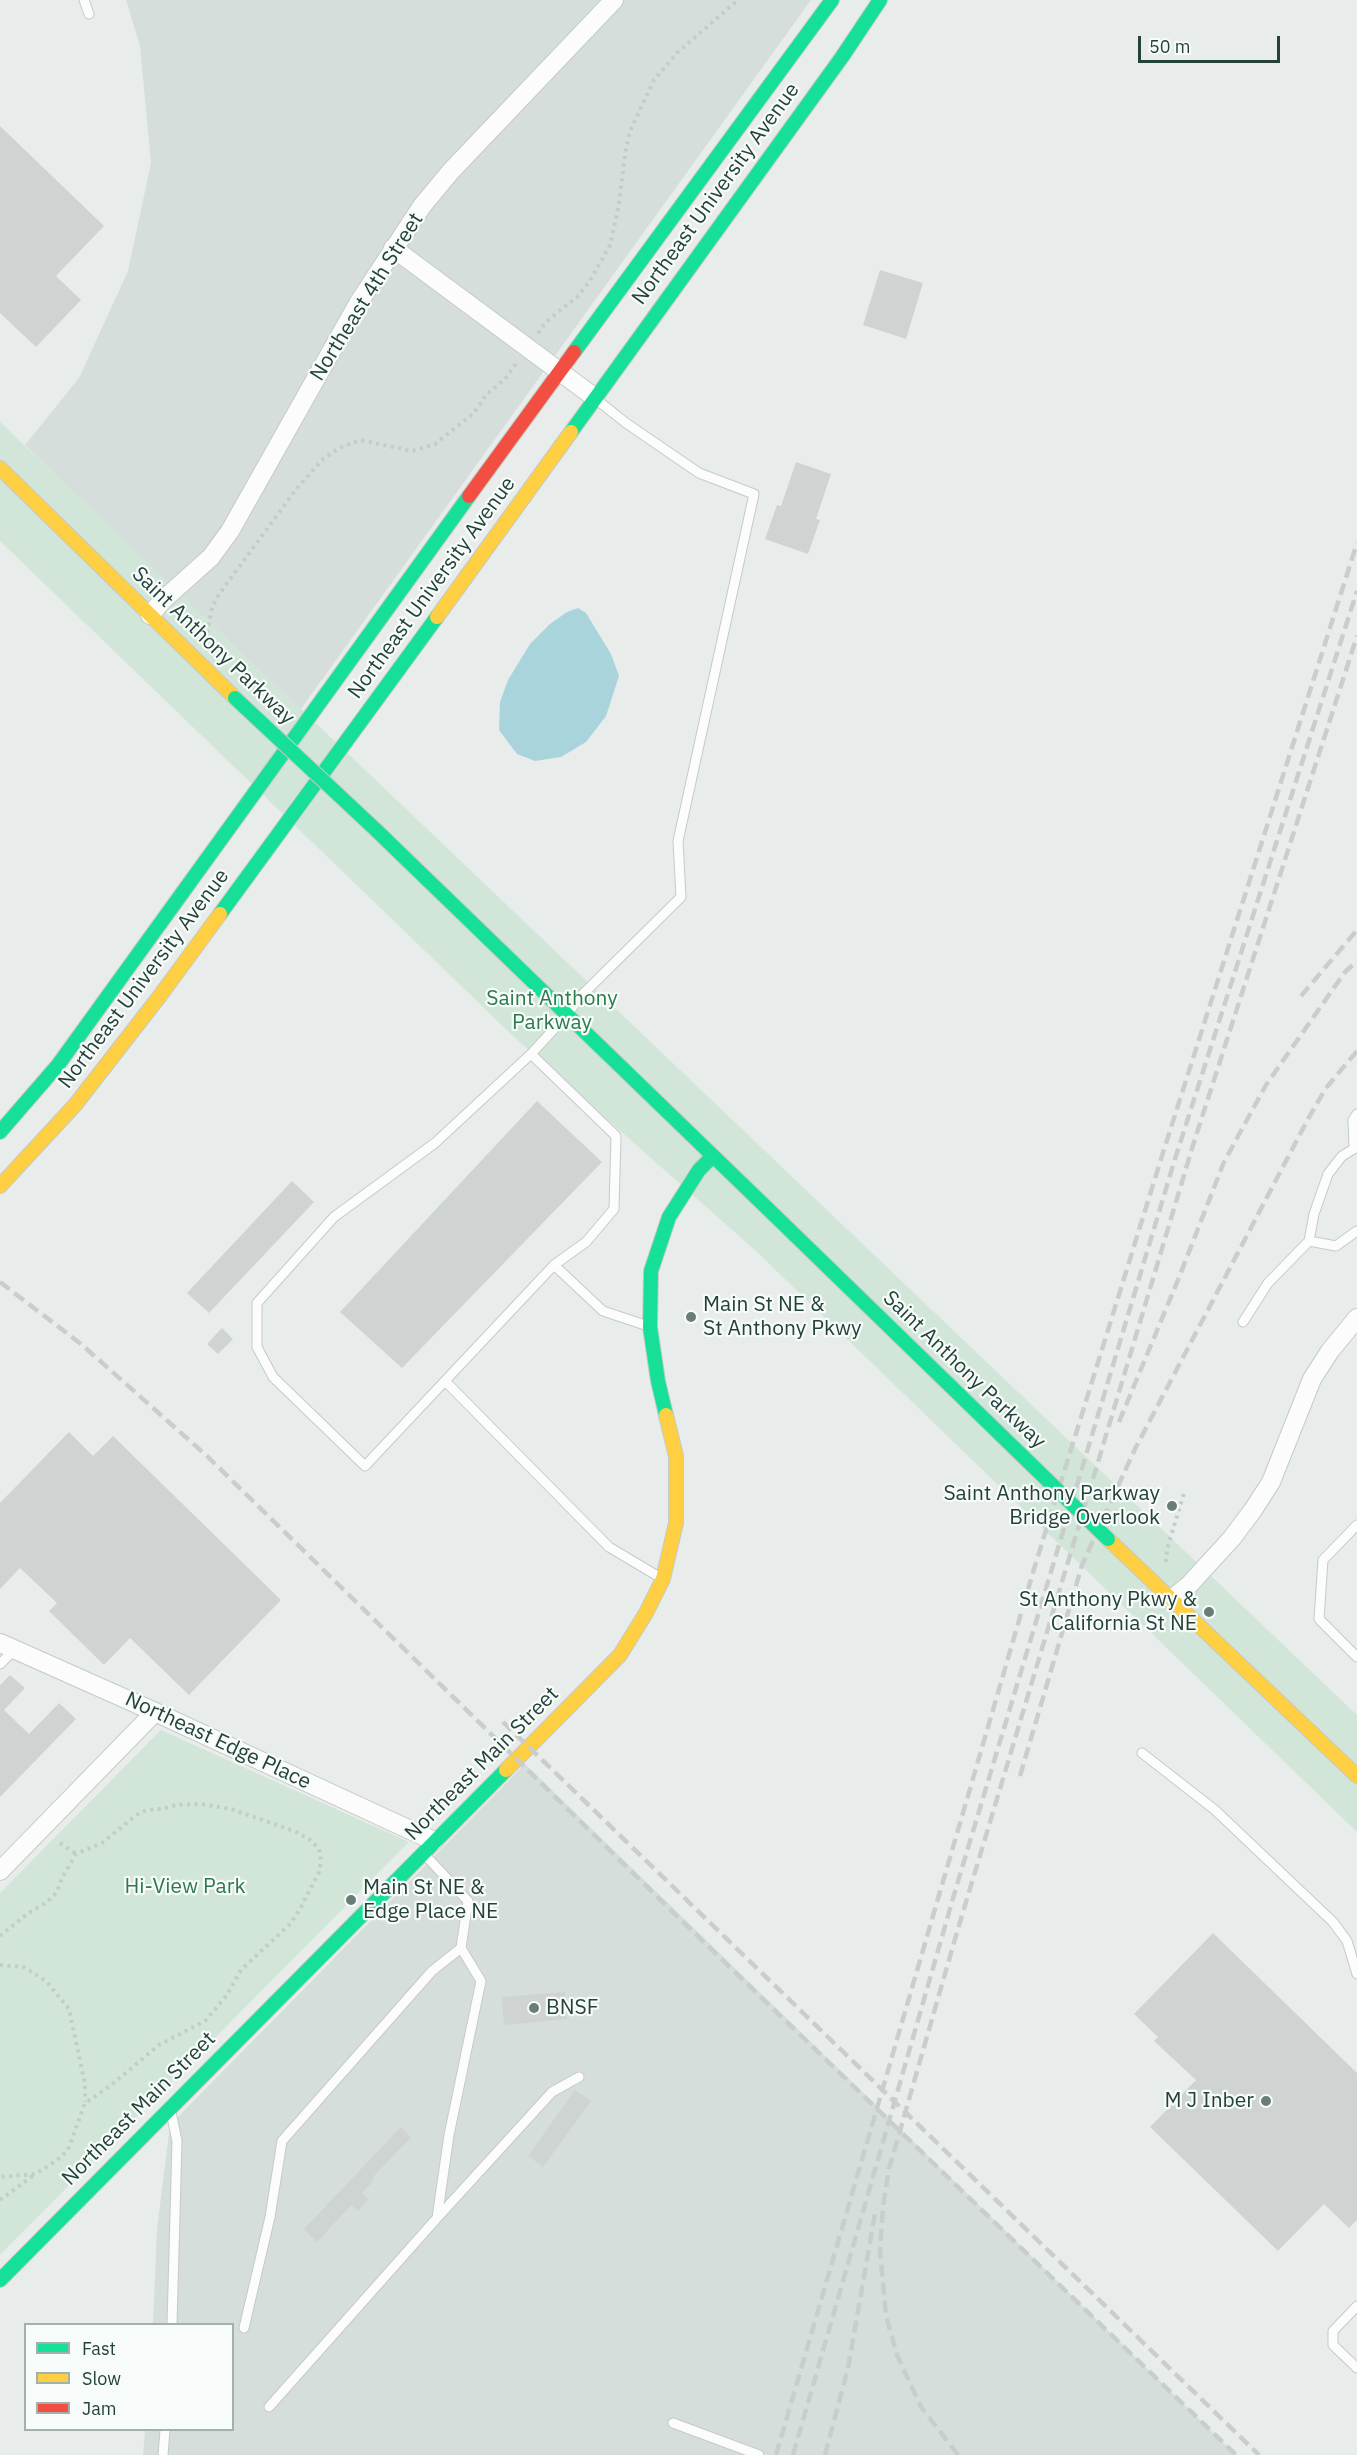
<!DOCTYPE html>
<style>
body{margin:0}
#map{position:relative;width:1357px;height:2455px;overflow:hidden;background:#e8edeb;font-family:"IBM Plex Sans",sans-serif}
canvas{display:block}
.legend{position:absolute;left:24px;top:2323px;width:210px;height:108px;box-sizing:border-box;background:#f7fbf9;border:2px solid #a3b1ad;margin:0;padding:8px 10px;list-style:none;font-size:18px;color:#24423a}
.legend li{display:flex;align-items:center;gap:12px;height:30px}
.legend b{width:30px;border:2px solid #a3b1ad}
.scale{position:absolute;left:1138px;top:36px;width:142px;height:27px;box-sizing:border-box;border:3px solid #24423a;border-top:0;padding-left:8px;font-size:18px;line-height:21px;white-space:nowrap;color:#24423a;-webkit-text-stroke:4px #f7fbf9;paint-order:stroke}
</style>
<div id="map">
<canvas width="1357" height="2455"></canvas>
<ul class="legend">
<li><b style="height:8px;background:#16e098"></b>Fast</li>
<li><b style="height:8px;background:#ffcf43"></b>Slow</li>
<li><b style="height:8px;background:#f24e42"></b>Jam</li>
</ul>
<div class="scale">50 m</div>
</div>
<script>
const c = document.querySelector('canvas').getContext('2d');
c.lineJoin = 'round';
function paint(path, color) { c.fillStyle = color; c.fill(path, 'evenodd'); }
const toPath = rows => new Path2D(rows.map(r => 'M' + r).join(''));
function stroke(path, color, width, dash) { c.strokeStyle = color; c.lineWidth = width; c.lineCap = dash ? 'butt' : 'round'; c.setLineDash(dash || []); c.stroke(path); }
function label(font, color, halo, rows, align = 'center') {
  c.font = font + ' "IBM Plex Sans",sans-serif'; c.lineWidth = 4.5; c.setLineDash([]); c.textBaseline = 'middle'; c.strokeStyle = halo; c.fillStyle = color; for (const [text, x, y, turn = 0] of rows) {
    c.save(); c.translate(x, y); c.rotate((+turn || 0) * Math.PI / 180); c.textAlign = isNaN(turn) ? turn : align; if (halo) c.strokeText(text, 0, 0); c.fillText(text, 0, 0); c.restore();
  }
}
const built = toPath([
 [126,0,811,0,298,713,25,445,79,378,128,271,151,163,140,46],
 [525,1764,1236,2455,143,2455,145,2430,232,2430,232,2324,153,2324,157,2229,170,2125]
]);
const green = toPath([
 [0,422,1357,1715,1357,1832,757,1252,513,1036,0,541],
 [161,1730,409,1842,0,2255,0,1893]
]);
const water = toPath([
 [578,608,586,613,611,654,619,676,606,716,586,742,561,757,535,761,517,754,499,730,500,702,508,680,530,644,550,624,567,612]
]);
const building = toPath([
 [0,126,104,226,56,276,81,300,36,347,0,313],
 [880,270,923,283,906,339,863,325],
 [796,462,831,474,816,519,820,520,808,554,765,539,777,505,781,506],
 [537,1101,602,1162,402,1368,340,1312],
 [292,1181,314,1202,209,1313,187,1293],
 [222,1328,233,1339,218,1354,207,1344],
 [69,1432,93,1456,113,1436,281,1600,189,1695,130,1638,104,1665,49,1611,57,1603,20,1568,0,1589,0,1503],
 [10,1675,25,1688,4,1710,29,1734,59,1703,76,1719,0,1797,0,1685],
 [1213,1933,1357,2073,1357,2220,1349,2228,1324,2204,1278,2251,1150,2127,1196,2080,1154,2041,1158,2037,1134,2014],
 [565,1992,567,2019,504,2025,502,1997],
 [575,2090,591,2101,543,2167,528,2156],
 [401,2127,411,2137,372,2178,374,2180,362,2193,368,2199,358,2211,351,2205,317,2242,304,2229]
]);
const path = toPath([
 [538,333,546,322,578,296,590,281,610,245,618,209,626,149,630,131,654,80,677,53,738,0],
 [207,633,212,608,217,597,297,488,323,459,339,448,360,440,412,451,435,444,474,413,486,395,505,379,518,361],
 [1166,1562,1167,1549,1185,1490],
 [60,1843,76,1854],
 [0,1936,27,1914,47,1902,57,1892,62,1878,76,1854,102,1843,139,1813,148,1810,162,1809,176,1805,201,1804,231,1809,294,1831,309,1839,319,1849,321,1861,319,1872,301,1907,291,1923,241,1970,227,1995,205,2021,159,2045,110,2086,85,2103,68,2150,56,2161,35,2174,0,2177],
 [0,1965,23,1967,35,1974,47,1982,69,2009,85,2084,85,2102],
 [0,2200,34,2175]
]);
const lane = toPath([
 [84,0,89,14],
 [597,400,626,423,699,473,754,494,678,841,681,897,579,998,566,1016,531,1054,616,1136,614,1209,586,1242,554,1265,603,1311,648,1326],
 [531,1054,435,1143,334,1217,257,1303,257,1347,273,1377,365,1466,554,1265],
 [1354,1146,1353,1120,1357,1114],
 [1309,1241,1336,1246,1357,1231],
 [1243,1322,1268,1283,1309,1241,1314,1214,1328,1174,1342,1156,1357,1147],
 [445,1381,609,1547,661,1578],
 [1357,1525,1323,1560,1319,1619,1357,1657],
 [0,1664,15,1649],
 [1142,1753,1215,1810,1333,1922,1347,1941,1357,1974],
 [171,2112,177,2141,172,2324],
 [437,2218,552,2092,579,2077],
 [1357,2306,1333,2331,1333,2345,1357,2368],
 [244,2328,270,2217,282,2141,432,1971,461,1948],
 [269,2407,437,2218,449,2135,481,1981,461,1948,468,1901,425,1855],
 [673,2423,759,2455],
 [163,2455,165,2430]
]);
const street = toPath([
 [393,248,594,397],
 [150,615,163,600,211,557,230,531,359,302,422,206,451,171,614,0],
 [1172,1599,1189,1585,1232,1538,1253,1510,1271,1482,1312,1379,1330,1351,1357,1318],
 [0,1643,155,1712,434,1841],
 [0,1871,155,1712]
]);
const fast = toPath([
 [574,352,832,0],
 [571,432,842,57,880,0],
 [376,830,768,1209],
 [220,914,437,617],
 [0,1132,58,1065,469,496],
 [666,1415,658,1381,650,1327,651,1271,669,1217,699,1170,712,1157],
 [0,2280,506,1770]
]);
const slow = toPath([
 [0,468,235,698],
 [437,617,571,432],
 [0,1186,75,1105,159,997,220,914],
 [1108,1539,1357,1776],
 [506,1770,620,1655,646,1613,663,1579,676,1523,676,1456,666,1415]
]);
const jam = toPath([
 [469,496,574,352]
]);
const rail = toPath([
 [1301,996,1357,930],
 [0,1282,81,1344,207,1456,682,1921,1236,2455],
 [1119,1422,1178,1280,1224,1162,1266,1085,1345,972,1357,961],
 [503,1722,1259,2455],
 [1020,1776,1082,1565,1135,1449,1308,1119,1326,1088,1357,1051],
 [776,2455,1034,1569,1161,1159,1357,543],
 [793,2455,956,1888,1174,1162,1357,591],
 [825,2455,848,2368,876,2208],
 [958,2455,921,2407,897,2355,886,2316,880,2250,883,2206,889,2169,957,1932,1194,1142,1357,636]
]);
const fastBridge = toPath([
 [235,698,376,830],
 [768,1209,1108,1539]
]);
const markers = [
 [691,1317,6,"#697e78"],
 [1172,1506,6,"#697e78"],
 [1209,1612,6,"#697e78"],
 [351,1900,6,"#697e78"],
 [534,2008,6,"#697e78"],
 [1266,2101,6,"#697e78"]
];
const streetNames = [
 ["Northeast University Avenue",716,194,-54],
 ["Northeast 4th Street",367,297,-58],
 ["Northeast University Avenue",432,588,-54],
 ["Saint Anthony Parkway",213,646,44],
 ["Northeast University Avenue",144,979,-53],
 ["Saint Anthony Parkway",964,1370,44],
 ["Northeast Edge Place",218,1741,25],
 ["Northeast Main Street",482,1764,-45],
 ["Northeast Main Street",139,2109,-45]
];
const parkNames = [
 ["Saint Anthony",552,999],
 ["Parkway",552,1023],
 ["Hi-View Park",185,1887]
];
const poiNames = [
 ["Main St NE &",703,1305],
 ["St Anthony Pkwy",703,1329],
 ["Saint Anthony Parkway",1160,1494,"right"],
 ["Bridge Overlook",1160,1518,"right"],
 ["St Anthony Pkwy &",1197,1600,"right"],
 ["California St NE",1197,1624,"right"],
 ["Main St NE &",363,1888],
 ["Edge Place NE",363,1912],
 ["BNSF",546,2008],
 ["M J Inber",1254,2101,"right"]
];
paint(built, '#d6dedb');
paint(green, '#d1e6d8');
paint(water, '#a9d4db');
paint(building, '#cfd4d2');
stroke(lane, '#c5cac8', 11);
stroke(street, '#c5cac8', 20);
stroke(fast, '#c3cbc8', 16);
stroke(slow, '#c3cbc8', 16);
stroke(jam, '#c3cbc8', 16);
stroke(path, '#c3ccca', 4, [3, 4.5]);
stroke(lane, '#fcfcfc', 9);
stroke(street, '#fcfcfc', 18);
stroke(fast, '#16e098', 14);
stroke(slow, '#ffcf43', 14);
stroke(jam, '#f24e42', 14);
stroke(rail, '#c9cdcc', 4.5, [12, 6]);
stroke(fastBridge, '#c3cbc8', 16, []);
stroke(fastBridge, '#16e098', 14);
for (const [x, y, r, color] of markers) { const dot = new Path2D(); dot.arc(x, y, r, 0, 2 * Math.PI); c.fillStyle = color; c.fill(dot); stroke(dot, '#f7fbf9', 2); }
label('21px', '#24423a', '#f7fbf9', streetNames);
label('21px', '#2d7a4b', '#f7fbf9', parkNames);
label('21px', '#24423a', '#f7fbf9', poiNames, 'left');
</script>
